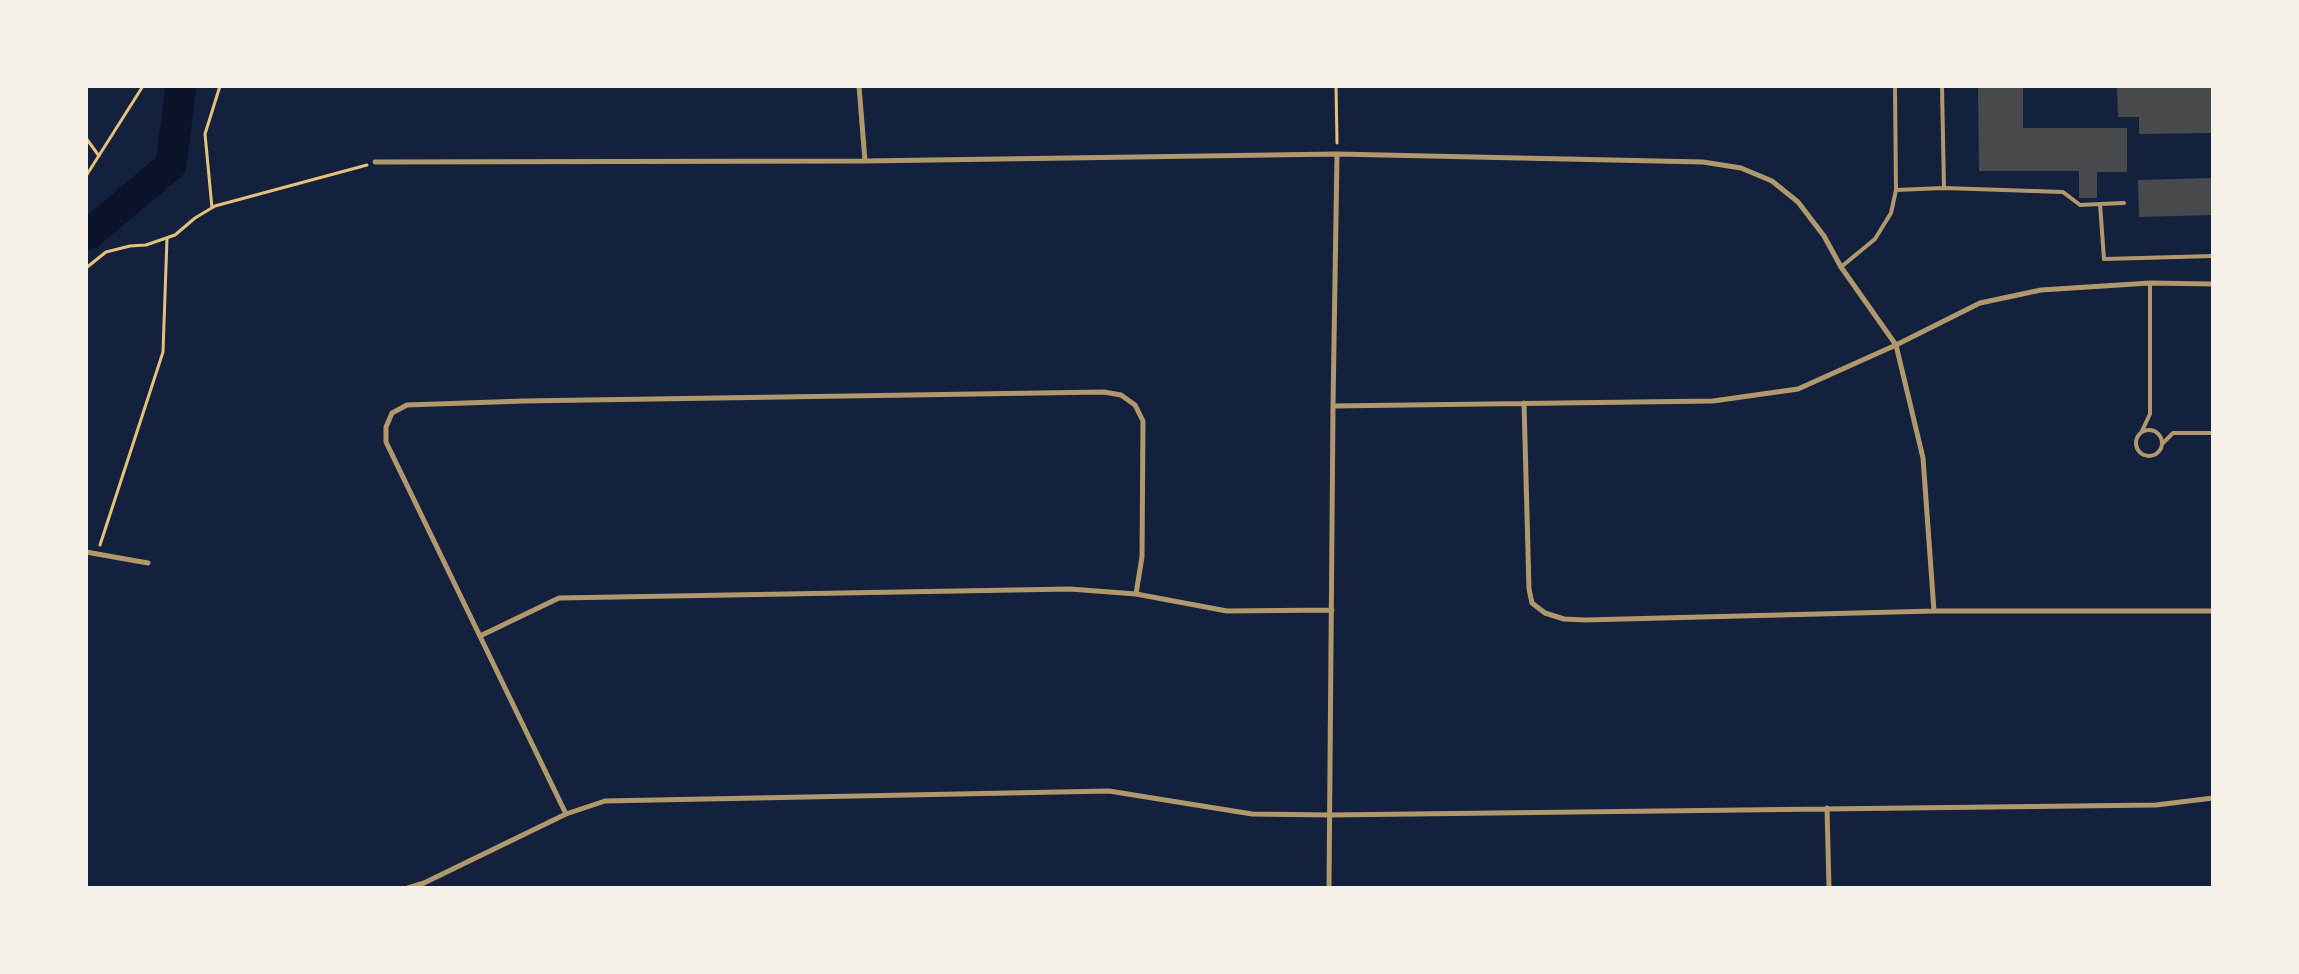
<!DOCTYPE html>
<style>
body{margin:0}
#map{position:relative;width:2299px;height:974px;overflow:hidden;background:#14213d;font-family:Barlow,sans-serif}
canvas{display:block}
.frame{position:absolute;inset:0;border:88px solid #f6f1e7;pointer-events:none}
</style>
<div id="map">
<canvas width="2299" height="974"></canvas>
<div class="frame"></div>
</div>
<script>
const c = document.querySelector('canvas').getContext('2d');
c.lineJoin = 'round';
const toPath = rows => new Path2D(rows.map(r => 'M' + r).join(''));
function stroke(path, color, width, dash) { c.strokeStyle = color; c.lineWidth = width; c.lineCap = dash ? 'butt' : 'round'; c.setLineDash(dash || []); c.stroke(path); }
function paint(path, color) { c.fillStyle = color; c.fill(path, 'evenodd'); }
const river = toPath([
 [86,232,89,234,171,165,181,86]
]);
const building = toPath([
 [1978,86,2023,86,2023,128,2127,128,2127,172,2097,172,2097,198,2079,198,2079,171,1979,171],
 [2117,86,2213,86,2213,133,2139,134,2139,117,2118,117],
 [2213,178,2213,215,2139,217,2138,180]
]);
const path = toPath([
 [1336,86,1337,143],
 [86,138,99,156],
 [86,176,143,86],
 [212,208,205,134,220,86],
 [86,268,106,252,130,246,146,245,175,235,195,218,215,206,367,165],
 [100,545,163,352,167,238]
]);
const service = toPath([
 [1942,86,1944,188],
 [1896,190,1944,188,2063,192,2080,205,2100,204,2104,259,2213,256],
 [2100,204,2124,203],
 [1841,267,1875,239,1891,213,1896,190,1895,86],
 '2136 443a13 13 0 1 1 26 0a13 13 0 1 1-26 0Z',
 [2142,431,2150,414,2150,283],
 [2162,444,2173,433,2213,433]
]);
const minor = toPath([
 [859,86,865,161],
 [375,162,865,161,1337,154,1703,162,1741,168,1772,181,1798,202,1824,236,1841,267,1896,345,1923,458,1934,611],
 [1524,403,1529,589,1532,603,1545,613,1564,619,1585,620,1934,611,2213,611],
 [1333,406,1713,401,1798,389,1896,345,1980,303,2041,290,2150,283,2213,284],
 [86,552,148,563],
 [480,636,559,598,1070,589,1136,594,1227,611,1332,610],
 [1827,808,1829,888],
 [566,814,386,442,386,427,392,413,407,405,524,401,1104,392,1121,395,1135,405,1143,421,1142,557,1136,594],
 [408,888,424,883,566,814,605,801,1109,791,1252,814,1329,815,2156,805,2213,798],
 [1329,888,1333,406,1337,154]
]);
stroke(river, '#0b132b', 31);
paint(building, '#48494c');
stroke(path, '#e5c07b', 3);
stroke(service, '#b1986c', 4);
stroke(minor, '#b1986c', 5);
</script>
